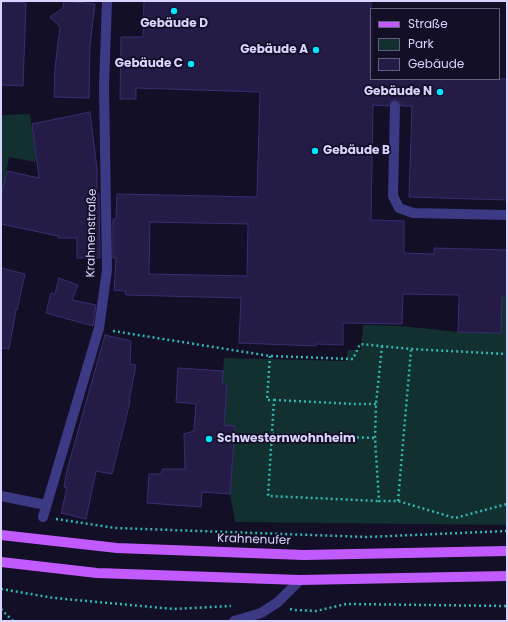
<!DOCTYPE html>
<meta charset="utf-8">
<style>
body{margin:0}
#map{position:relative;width:508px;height:622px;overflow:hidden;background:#130f26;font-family:Poppins,sans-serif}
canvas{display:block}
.frame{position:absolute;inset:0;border:2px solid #d9d4ff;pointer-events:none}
.legend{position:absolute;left:370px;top:8px;width:130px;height:72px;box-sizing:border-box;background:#130f26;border:1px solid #625e7d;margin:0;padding:5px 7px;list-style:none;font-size:12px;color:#d9d4ff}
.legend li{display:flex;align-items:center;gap:8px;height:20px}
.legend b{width:20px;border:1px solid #625e7d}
</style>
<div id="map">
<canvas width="508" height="622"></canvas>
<div class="frame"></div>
<ul class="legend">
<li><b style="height:5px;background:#c25bff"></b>Straße</li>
<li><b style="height:11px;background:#12302f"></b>Park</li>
<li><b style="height:11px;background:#241b47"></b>Gebäude</li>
</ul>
</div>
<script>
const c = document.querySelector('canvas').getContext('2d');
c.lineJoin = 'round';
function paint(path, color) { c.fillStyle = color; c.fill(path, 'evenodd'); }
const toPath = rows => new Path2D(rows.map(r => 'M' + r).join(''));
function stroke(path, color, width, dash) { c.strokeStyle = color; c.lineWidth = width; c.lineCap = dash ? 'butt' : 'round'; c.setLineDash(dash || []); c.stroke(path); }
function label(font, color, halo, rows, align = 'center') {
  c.font = font + ' Poppins,sans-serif'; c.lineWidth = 3.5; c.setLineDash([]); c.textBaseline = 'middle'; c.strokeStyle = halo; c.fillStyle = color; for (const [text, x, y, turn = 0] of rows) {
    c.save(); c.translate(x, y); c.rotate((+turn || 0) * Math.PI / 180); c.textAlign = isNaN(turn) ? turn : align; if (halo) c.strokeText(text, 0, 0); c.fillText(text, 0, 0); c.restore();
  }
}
const green = toPath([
 [30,114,36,157,35,162,9,157,1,198,1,115],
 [502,296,507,296,507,525,235,522,230,494,235,426,224,425,227,384,222,384,224,358,346,361,348,350,361,350,363,325,402,326,458,332,501,333]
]);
const building = toPath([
 [64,1,95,4,90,45,89,98,54,97,55,68,60,27,50,17,63,8,64,1],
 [144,1,371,1,371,79,507,79,507,200,409,197,412,106,401,106,400,103,396,100,392,101,389,106,373,105,371,220,404,221,404,253,434,254,434,248,507,250,507,296,502,296,501,333,458,332,459,295,403,294,402,324,343,323,343,345,316,344,316,346,239,343,241,298,126,295,125,291,114,290,116,258,113,258,113,219,116,219,117,194,257,197,260,92,136,88,136,99,120,99,121,37,143,37,144,1],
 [150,222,248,224,247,276,149,274,150,222],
 [1,2,26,3,23,86,1,85,1,2],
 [90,112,97,169,97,194,99,194,100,258,77,258,77,238,58,238,58,236,1,224,1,198,7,171,39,178,32,124,90,112],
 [1,268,25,274,17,310,16,310,9,349,1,348,1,268],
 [59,278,78,285,72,300,96,305,93,326,46,313,51,293,55,294,59,278],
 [105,335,131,341,130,364,136,365,129,402,130,402,112,474,96,471,86,519,61,513,67,488,64,487,67,470,105,335],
 [178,368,223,371,222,384,227,384,224,425,235,426,230,494,202,492,201,507,147,503,149,474,161,474,163,469,185,469,184,434,194,431,196,404,176,402,178,368]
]);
const path = toPath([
 [113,331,270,356,353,359,360,344,411,349,507,354],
 [382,346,376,404,375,438,379,501,398,501,455,518,507,504],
 [270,356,267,400,274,400,268,496,379,501],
 [274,400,355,404,376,404],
 [272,434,375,438],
 [398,501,411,350],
 [56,519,115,528,367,537,507,531],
 [1,589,54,598,174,609,231,606],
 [1,609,13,621],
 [290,609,294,610,316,611,346,604,507,606]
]);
const minor = toPath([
 [395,106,393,196,399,208,413,213,507,215],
 [1,496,46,505],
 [43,517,99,328,107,270,104,86,107,1],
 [234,621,261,613,278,602,300,580]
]);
const major = toPath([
 [1,535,117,548,304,555,507,551],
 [1,562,97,573,300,580,507,576]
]);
const markers = [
 [174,11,4,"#00e5ff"],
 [316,50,4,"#00e5ff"],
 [191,64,4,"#00e5ff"],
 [440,92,4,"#00e5ff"],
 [315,151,4,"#00e5ff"],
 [209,439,4,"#00e5ff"]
];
const poiNames = [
 ["Gebäude D",174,24,"center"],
 ["Gebäude A",308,50],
 ["Gebäude C",183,64],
 ["Gebäude N",432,92],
 ["Gebäude B",323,151,"left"],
 ["Schwesternwohnheim",217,439,"left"]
];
const streetNames = [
 ["Krahnenstraße",92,233,-89],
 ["Krahnenufer",254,540,2]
];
paint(green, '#12302f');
paint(building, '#241b47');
stroke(building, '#3b2d73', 1);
stroke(path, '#2fb8b0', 2.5, [2, 3]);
stroke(minor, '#3d3a85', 10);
stroke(major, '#c25bff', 10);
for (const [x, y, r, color] of markers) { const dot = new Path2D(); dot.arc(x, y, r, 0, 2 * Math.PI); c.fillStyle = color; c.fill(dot); stroke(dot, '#130f26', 1.5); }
label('bold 12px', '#d9d4ff', '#130f26', poiNames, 'right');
label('12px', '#d9d4ff', '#130f26', streetNames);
</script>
